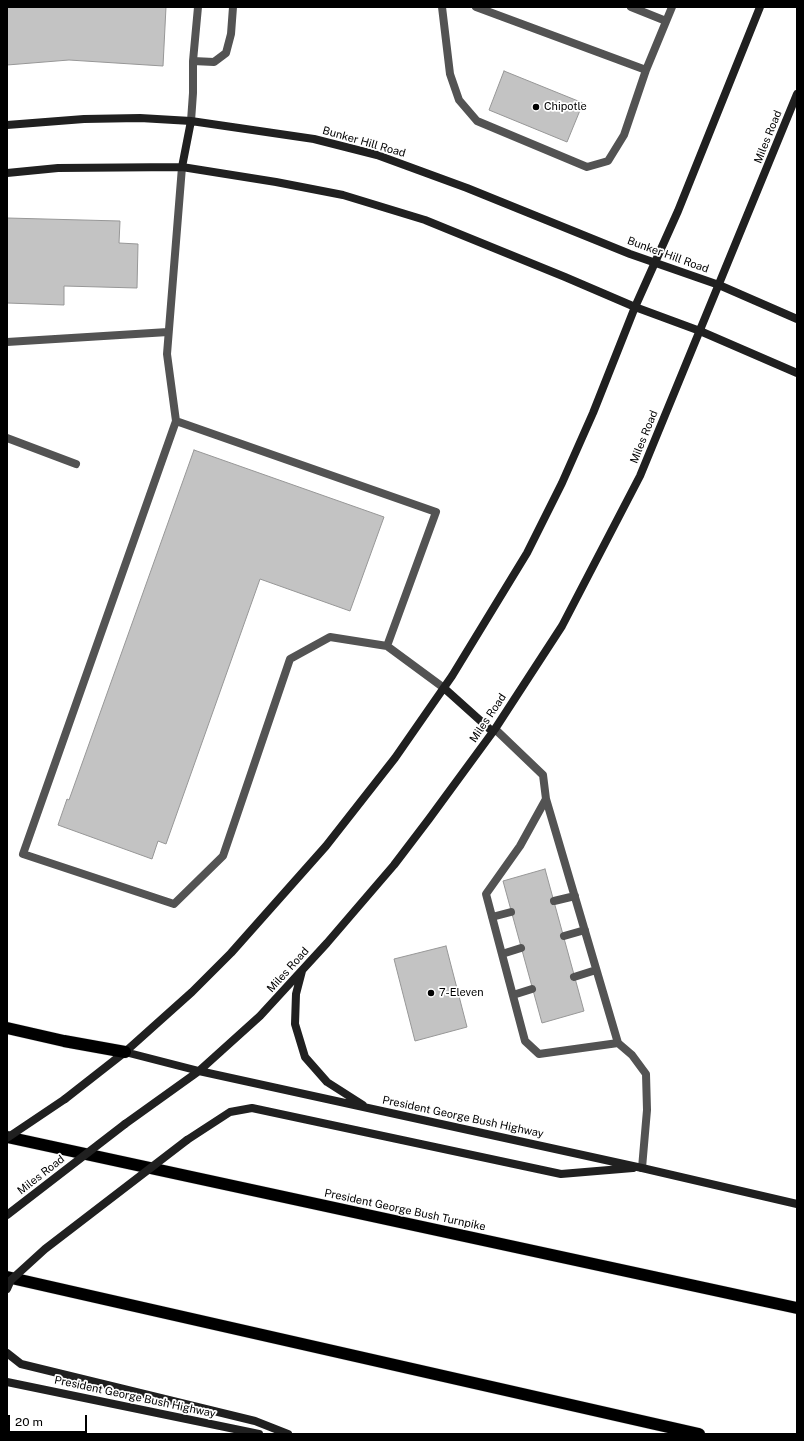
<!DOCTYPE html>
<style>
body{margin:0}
#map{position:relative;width:804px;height:1441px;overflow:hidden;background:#fff;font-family:"Public Sans",sans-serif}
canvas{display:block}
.frame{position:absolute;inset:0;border:8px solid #000;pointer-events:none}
.scale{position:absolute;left:8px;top:1415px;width:79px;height:18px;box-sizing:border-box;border:2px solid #000;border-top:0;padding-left:5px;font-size:12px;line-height:14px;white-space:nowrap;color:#000;-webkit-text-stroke:3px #fff;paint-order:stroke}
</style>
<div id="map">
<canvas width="804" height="1441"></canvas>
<div class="frame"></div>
<div class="scale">20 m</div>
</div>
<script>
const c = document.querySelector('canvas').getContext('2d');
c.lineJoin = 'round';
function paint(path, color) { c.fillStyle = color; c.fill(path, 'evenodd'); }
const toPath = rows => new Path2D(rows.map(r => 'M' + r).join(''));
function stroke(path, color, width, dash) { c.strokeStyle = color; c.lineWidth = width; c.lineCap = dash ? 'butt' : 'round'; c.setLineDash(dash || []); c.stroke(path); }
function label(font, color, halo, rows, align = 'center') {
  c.font = font + ' "Public Sans",sans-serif'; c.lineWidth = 3.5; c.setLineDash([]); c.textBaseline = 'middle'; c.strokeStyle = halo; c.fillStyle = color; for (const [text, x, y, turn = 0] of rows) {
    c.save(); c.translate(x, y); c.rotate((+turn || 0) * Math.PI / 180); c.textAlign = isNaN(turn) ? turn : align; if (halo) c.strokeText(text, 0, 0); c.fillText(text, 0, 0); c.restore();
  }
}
const building = toPath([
 [7,7,166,7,163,66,69,60,7,65,7,7],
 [504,71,583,103,567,142,489,110,504,71],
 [7,218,120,221,119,243,138,244,137,288,64,286,64,305,7,303,7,218],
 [194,450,384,517,350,611,260,579,166,844,158,841,152,859,58,825,67,799,69,800,194,450],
 [545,869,584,1011,542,1023,503,881,545,869],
 [446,946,467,1027,415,1041,394,959,446,946]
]);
const lane = toPath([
 [442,7,450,74,459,100,477,121,587,167,608,161,624,135,646,70,672,7],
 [476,7,646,70],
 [631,7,666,21],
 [193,61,214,62,226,53,231,34,233,7],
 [191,121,193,93,193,61,198,7],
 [7,342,168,332],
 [176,421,167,354,182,167],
 [7,438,76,464],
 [387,646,330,637,290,659,223,856,174,904,23,854,176,421,436,512,387,646,444,688],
 [495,729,543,775,546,799,520,846,486,894,525,1041,539,1054,618,1043,632,1055,646,1074,647,1110,642,1168],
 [546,799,618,1043],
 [554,901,575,896],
 [492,917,511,912],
 [564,936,585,930],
 [502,954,521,948],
 [574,977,596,970],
 [513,995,532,989]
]);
const secondary = toPath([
 [7,125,84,119,140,118,191,121,314,139,377,155,467,188,630,254,719,285,797,319],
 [182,167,191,121],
 [7,173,58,168,182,167,276,182,343,195,425,220,565,277,635,307,700,331,797,373],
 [444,688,493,732],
 [302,971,296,994,295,1024,305,1057,327,1082,363,1105],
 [125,1052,199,1071,642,1168,797,1204],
 [65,1099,125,1052,192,992,231,953,326,846,395,758,452,676,527,553,562,483,593,413,635,307,678,211,760,7],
 [125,1124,199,1071,260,1016,327,943,394,865,429,819,495,729,562,626,640,476,797,94],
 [187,1140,230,1112,252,1108,561,1174,633,1168],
 [7,1353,21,1364,255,1421,288,1434],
 [7,1382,259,1434]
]);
const highway = toPath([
 [7,1028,64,1041,125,1052],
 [7,1137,797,1308],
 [7,1277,699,1434]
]);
const secondaryBridge = toPath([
 [7,1138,65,1099],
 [7,1215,125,1124],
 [7,1289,11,1280,45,1249,187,1140]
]);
const markers = [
 [536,107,4,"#000"],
 [431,993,4,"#000"]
];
const poiNames = [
 ["Chipotle",544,107],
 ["7-Eleven",439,993]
];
const streetNames = [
 ["Miles Road",768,137,-68],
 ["Bunker Hill Road",364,142,16],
 ["Bunker Hill Road",668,255,20],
 ["Miles Road",644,437,-68],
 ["Miles Road",488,718,-56],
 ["Miles Road",288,970,-48],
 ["President George Bush Highway",463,1117,12],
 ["Miles Road",41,1175,-38],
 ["President George Bush Turnpike",405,1210,12],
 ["President George Bush Highway",135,1397,12]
];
paint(building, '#c3c3c3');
stroke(building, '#979797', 1);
stroke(highway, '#dbdbdb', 13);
stroke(lane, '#535353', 8);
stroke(secondary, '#202020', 8);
stroke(highway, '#000', 12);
stroke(secondaryBridge, '#202020', 8);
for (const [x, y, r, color] of markers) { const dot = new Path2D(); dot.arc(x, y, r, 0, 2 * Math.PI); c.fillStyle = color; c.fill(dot); stroke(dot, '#fff', 1.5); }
label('11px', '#000', '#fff', poiNames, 'left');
label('11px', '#000', '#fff', streetNames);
</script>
